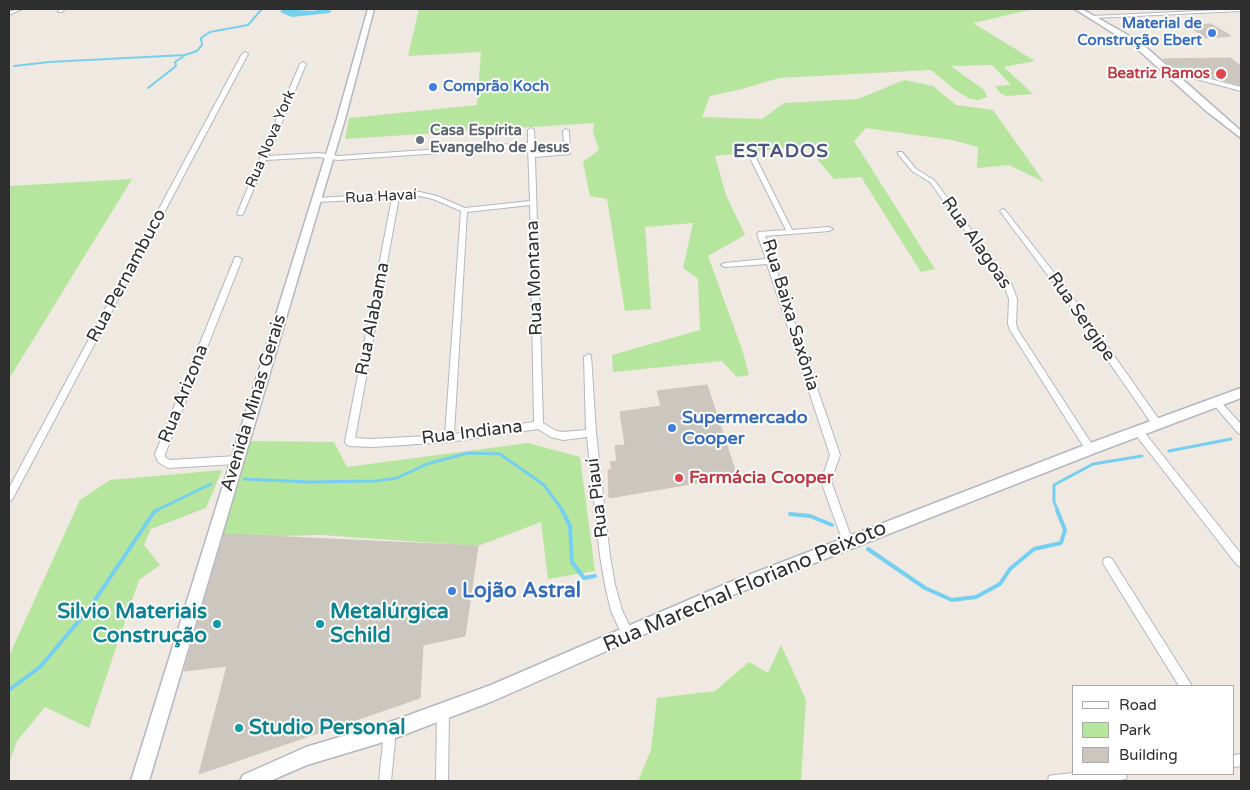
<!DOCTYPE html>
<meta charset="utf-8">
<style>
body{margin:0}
#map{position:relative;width:1250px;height:790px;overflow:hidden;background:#efe9e1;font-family:"Varela Round",sans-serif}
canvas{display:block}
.frame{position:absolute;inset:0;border:10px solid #2e2e2e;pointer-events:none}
.legend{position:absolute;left:1072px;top:685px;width:162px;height:90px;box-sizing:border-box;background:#fff;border:1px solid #ababab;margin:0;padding:6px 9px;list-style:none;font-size:15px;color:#2e2e2e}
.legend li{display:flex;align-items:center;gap:10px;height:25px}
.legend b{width:25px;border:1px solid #ababab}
</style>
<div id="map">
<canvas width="1250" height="790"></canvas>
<div class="frame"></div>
<ul class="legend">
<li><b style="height:6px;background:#fff"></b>Road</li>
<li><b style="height:14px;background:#b6e59e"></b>Park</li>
<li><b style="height:14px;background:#cbc7bf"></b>Building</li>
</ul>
</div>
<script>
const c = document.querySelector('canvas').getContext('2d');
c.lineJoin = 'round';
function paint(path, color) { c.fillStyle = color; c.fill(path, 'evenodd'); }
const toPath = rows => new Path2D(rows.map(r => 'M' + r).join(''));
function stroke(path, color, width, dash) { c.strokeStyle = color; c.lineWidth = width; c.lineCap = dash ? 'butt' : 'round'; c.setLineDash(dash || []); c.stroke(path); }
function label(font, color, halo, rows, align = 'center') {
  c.font = font + ' "Varela Round",sans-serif'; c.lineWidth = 4; c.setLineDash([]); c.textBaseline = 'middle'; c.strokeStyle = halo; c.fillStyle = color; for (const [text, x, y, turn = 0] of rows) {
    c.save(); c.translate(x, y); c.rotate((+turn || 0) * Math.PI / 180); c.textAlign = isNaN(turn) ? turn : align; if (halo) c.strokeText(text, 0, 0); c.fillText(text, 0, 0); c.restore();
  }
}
const green = toPath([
 [419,9,1034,9,973,23,1035,61,1004,67,1033,94,1006,96,1000,93,995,86,1011,85,992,65,951,66,984,90,987,97,978,100,970,99,955,90,931,70,779,78,742,89,710,96,702,117,762,119,784,103,858,99,904,80,933,86,956,105,993,110,1044,182,1009,165,977,168,978,147,952,140,866,128,854,141,935,269,921,272,861,177,834,179,806,146,715,156,726,195,745,235,708,256,742,349,749,375,737,377,722,361,613,372,612,355,700,330,698,279,683,268,693,223,645,227,651,309,625,311,607,199,590,196,583,162,599,150,593,132,594,123,345,139,349,118,477,105,481,52,408,56],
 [132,179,9,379,9,186],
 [251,441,334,442,347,467,528,443,580,457,595,571,548,579,541,522,478,546,321,535,243,537,221,534],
 [222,470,206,508,151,529,144,545,160,565,139,580,89,728,45,707,17,741,9,763,9,656,80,500,110,480],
 [781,645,806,700,801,781,638,781,651,750,657,698,715,691,749,662,768,673]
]);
const water = toPath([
 [283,9,313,11,324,9,332,11,329,13,292,17,280,12]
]);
const streamFar2 = toPath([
 [14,66,49,62,185,55,197,51,202,45,201,38,210,32,248,25,262,9],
 [148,88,176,66,175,62,184,56]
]);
const streamFar1 = toPath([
 [1169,451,1231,439],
 [244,479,309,482,376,481,397,478,427,464,468,453,500,454,544,485,563,511],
 [155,511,211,484],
 [1058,511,1054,502,1054,485,1093,464,1142,456]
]);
const stream = toPath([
 [562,510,570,526,572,562,584,578,595,576],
 [790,514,810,516,832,525],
 [868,549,925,588,952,600,976,597,1000,584,1010,569,1034,549,1061,543,1065,530,1057,510],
 [9,690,40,667,89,609,154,512,158,510]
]);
const building = toPath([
 [1211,24,1231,36,1206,38,1187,25,1211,24],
 [1230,58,1241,66,1241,85,1202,75,1194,68,1171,67,1163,59,1230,58],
 [707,385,737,476,609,498,608,470,612,469,610,462,617,461,615,446,625,445,620,412,661,406,657,391,707,385],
 [224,534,478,546,465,636,423,645,420,698,199,774,227,666,184,671,224,534]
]);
const street = toPath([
 [17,9,22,9,9,15,9,12,17,9],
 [60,9,65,9,62,12,58,12,58,11,60,9],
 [1241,9,1241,11,1093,18,1091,17,1093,16,1241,9],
 [245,52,248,54,12,500,9,501,9,488,242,54,245,52],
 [303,62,306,64,268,156,319,153,338,156,528,143,528,130,531,128,534,130,535,153,565,151,563,131,566,129,569,131,570,154,535,157,543,423,556,431,563,432,586,430,584,357,588,354,591,355,596,433,610,556,615,585,622,610,634,635,632,639,628,641,624,639,611,611,605,585,600,556,587,437,563,440,551,437,538,429,449,442,372,447,350,446,347,445,345,442,392,198,317,202,314,200,317,198,420,192,437,196,465,208,530,201,528,147,338,160,319,157,266,160,243,214,242,215,238,215,237,214,260,158,300,64,303,62],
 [420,196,433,199,461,211,445,435,372,439,355,438,399,197,420,196],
 [530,205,534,422,454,434,467,212,530,205],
 [1168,68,1241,87,1241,91,1166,71,1166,69,1168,68],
 [898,152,902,152,916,169,934,180,1011,283,1017,299,1016,324,1018,330,1093,446,1095,449,1093,452,1090,453,1087,452,1010,330,1008,324,1009,299,1004,285,930,182,912,171,898,154,898,152],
 [752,154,755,156,792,230,829,227,833,229,829,231,765,236,840,455,831,481,853,542,852,545,848,547,844,545,843,542,821,481,830,455,767,264,725,267,721,265,725,263,766,259,757,234,759,232,786,230,749,156,752,154],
 [1003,209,1005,210,1070,293,1160,421,1162,424,1160,427,1154,427,1064,297,1000,211,1003,209],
 [235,257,238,257,242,259,165,454,165,457,170,460,236,456,239,457,241,460,239,463,236,464,168,468,158,462,155,454,235,257],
 [1216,399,1219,400,1241,424,1241,434,1238,433,1213,404,1212,402,1213,400,1216,399],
 [1138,427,1141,428,1241,554,1241,567,1237,565,1135,434,1133,431,1135,428,1138,427],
 [1108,557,1112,559,1192,686,1179,686,1104,565,1103,562,1104,559,1108,557],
 [443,706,447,708,449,712,448,781,436,781,437,712,439,708,443,706],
 [390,725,394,727,396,731,391,781,379,781,384,731,386,727,390,725],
 [1241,754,1241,766,1234,767,1234,755,1241,754],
 [1074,773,1074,774,1127,774,1126,779,1113,781,1048,781,1049,776,1054,775,1074,773]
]);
const secondary = toPath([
 [368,9,374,9,345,119,149,781,131,781,337,119,368,9],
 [1075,9,1082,9,1140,42,1241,131,1241,138,1205,110,1134,46,1075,9],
 [1241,388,1241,398,1095,453,738,593,493,701,390,740,307,765,270,781,240,781,243,775,306,747,390,722,491,685,728,583,1085,445,1241,388]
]);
const markers = [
 [1212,33,5,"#3f7fe0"],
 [1221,74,6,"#e0444e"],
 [433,87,5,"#3f7fe0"],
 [420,140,5,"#6b7280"],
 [672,428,5,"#3f7fe0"],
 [679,478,5,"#e0444e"],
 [452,591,5,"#3f7fe0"],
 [217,624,5,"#0f9aa8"],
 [320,624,5,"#0f9aa8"],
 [239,728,5,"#0f9aa8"]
];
const farShopnames = [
 ["Material de",1202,24],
 ["Construção Ebert",1202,41],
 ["Comprão Koch",443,87,"left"]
];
const farHealthnames = [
 ["Beatriz Ramos",1210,74]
];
const farWorshipnames = [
 ["Casa Espírita",430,131],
 ["Evangelho de Jesus",430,148]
];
const farStreetnames = [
 ["Rua Nova York",271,139,-67],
 ["Rua Havaí",381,197,-3]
];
const streetNames = [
 ["Rua Alagoas",976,243,55],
 ["Rua Pernambuco",127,276,-62],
 ["Rua Montana",535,278,-92],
 ["Rua Baixa Saxônia",790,315,73],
 ["Rua Sergipe",1081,317,55],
 ["Rua Alabama",373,319,-79],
 ["Rua Arizona",184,394,-68],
 ["Avenida Minas Gerais",254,403,-73],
 ["Rua Indiana",472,433,-7],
 ["Rua Piauí",598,498,-97]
];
const shopNames = [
 ["Supermercado",682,418],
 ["Cooper",682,439]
];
const healthNames = [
 ["Farmácia Cooper",689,478]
];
const farDistrictnames = [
 ["ESTADOS",781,152]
];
const nearStreetnames = [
 ["Rua Marechal Floriano Peixoto",745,587,-23]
];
const nearShopnames = [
 ["Lojão Astral",462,591]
];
const nearCulturenames = [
 ["Silvio Materiais",207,612,"right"],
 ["Construção",207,636,"right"],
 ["Metalúrgica",330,612],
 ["Schild",330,636],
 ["Studio Personal",249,728]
];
paint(green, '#b6e59e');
paint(water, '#75cff0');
stroke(streamFar2, '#75cff0', 2);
stroke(streamFar1, '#75cff0', 3);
stroke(stream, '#75cff0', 4);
paint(building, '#cbc7bf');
stroke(building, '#cbc5ba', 1);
stroke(street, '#b4b7c1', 2);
stroke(secondary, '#b4b7c1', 3);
paint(street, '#fff');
paint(secondary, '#fff');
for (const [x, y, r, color] of markers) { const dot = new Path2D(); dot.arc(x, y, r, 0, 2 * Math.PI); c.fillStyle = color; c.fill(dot); stroke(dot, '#fff', 2); }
label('bold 15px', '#366cbe', '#fff', farShopnames, 'right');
label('bold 15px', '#be3a42', '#fff', farHealthnames, 'right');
label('bold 15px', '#5b616d', '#fff', farWorshipnames, 'left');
label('15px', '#2e2e2e', '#fff', farStreetnames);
label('18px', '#2e2e2e', '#fff', streetNames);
label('bold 18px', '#366cbe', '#fff', shopNames, 'left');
label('bold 18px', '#be3a42', '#fff', healthNames, 'left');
c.letterSpacing = '1px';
label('bold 19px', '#4d5680', '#fff', farDistrictnames);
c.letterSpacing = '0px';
label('21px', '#2e2e2e', '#fff', nearStreetnames);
label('bold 21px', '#366cbe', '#fff', nearShopnames, 'left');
label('bold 21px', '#0d838f', '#fff', nearCulturenames, 'left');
</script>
